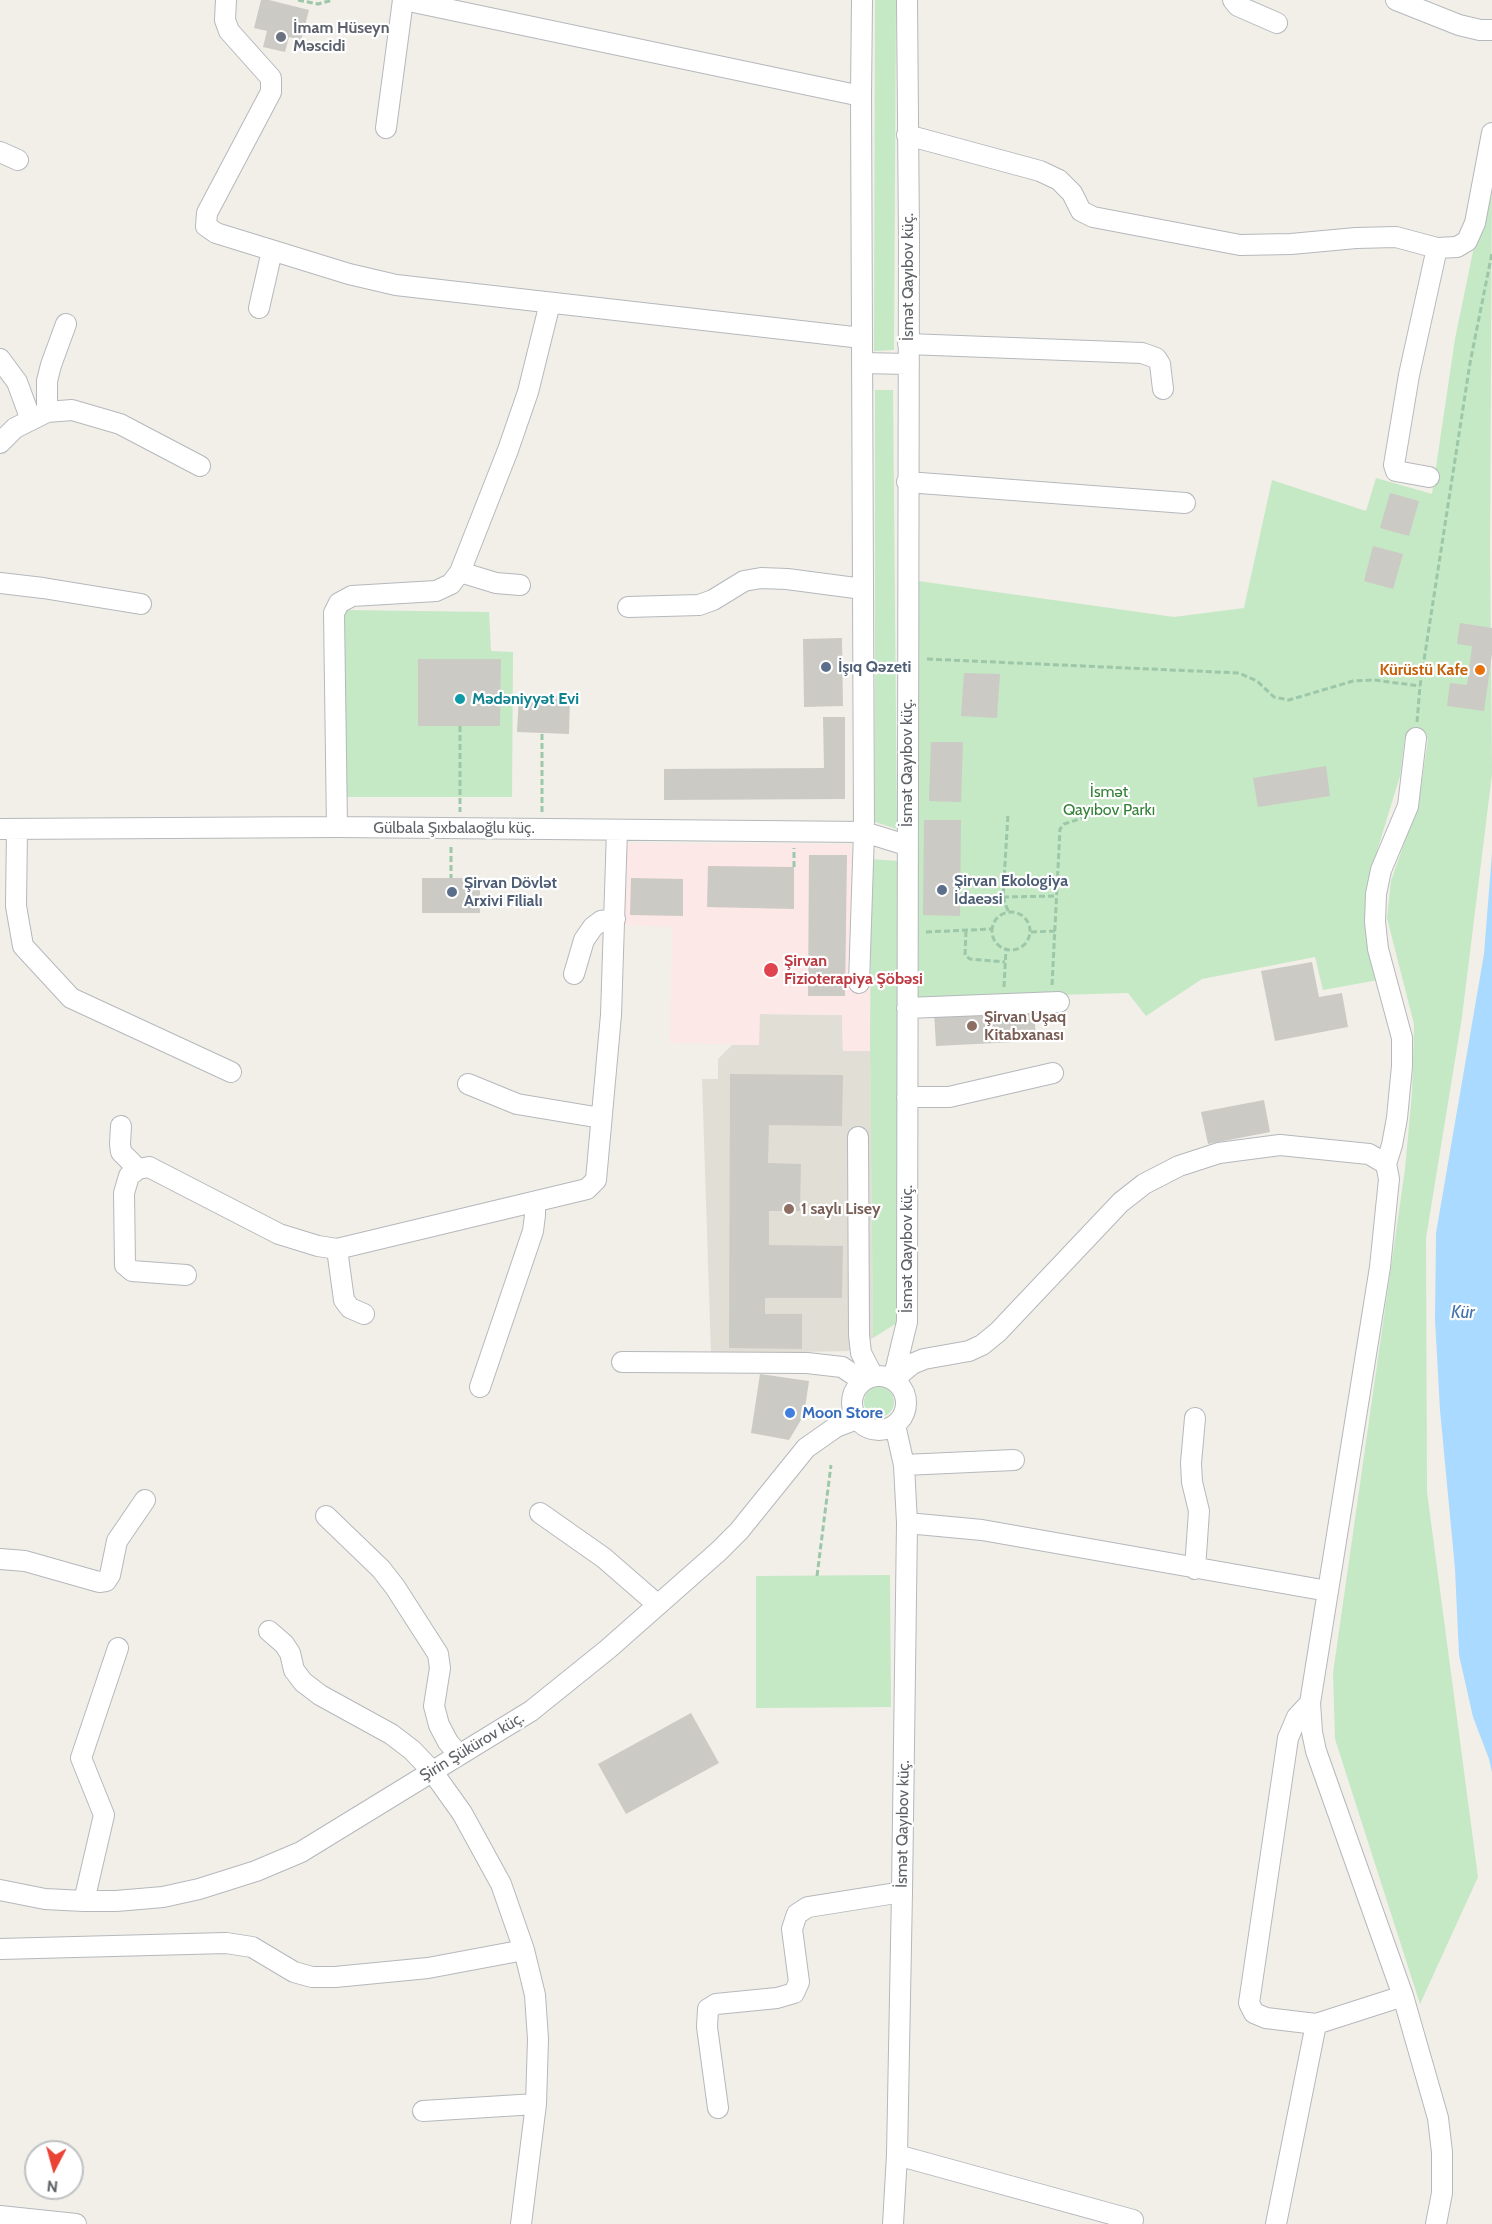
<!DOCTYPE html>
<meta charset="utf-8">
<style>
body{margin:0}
#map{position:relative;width:1492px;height:2224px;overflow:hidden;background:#f1efe8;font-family:Cabin,sans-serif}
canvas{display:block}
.north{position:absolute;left:24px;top:2140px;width:60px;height:60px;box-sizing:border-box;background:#fff;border:2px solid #bfc1c3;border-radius:50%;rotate:186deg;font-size:16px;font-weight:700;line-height:24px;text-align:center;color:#5f6368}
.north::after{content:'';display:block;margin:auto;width:21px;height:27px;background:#ea4335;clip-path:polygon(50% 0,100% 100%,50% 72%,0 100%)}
</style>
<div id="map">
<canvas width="1492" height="2224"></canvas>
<div class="north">N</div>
</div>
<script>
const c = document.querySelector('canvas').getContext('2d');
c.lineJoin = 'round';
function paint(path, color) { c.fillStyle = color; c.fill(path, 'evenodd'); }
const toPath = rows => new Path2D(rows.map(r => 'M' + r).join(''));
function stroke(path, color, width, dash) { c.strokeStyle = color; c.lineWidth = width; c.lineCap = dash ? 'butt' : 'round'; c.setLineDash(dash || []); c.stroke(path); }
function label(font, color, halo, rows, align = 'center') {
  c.font = font + ' Cabin,sans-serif'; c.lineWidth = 4.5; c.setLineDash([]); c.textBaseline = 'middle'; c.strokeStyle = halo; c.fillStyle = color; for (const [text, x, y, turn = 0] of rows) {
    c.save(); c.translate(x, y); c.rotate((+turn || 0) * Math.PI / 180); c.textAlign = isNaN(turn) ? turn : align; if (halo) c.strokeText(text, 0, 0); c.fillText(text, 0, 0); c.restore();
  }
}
const education = toPath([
 [759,1014,842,1015,843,1051,870,1051,873,1338,848,1351,711,1354,702,1079,718,1079,718,1059,732,1045,758,1045]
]);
const medical = toPath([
 [626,843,851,844,852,858,871,859,870,1051,843,1051,842,1015,760,1014,759,1045,670,1043,672,927,624,925]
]);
const green = toPath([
 [875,0,896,0,894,350,874,351],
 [1492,159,1490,548,1492,774,1462,1017,1426,1238,1427,1492,1478,1877,1420,2004,1335,1739,1333,1673,1405,1169,1412,1093,1414,1024,1387,918,1391,881,1419,800,1428,739,1405,737,1400,776,1370,874,1378,980,1323,990,1315,957,1202,979,1146,1016,1128,993,915,999,918,581,1174,617,1244,608,1272,480,1366,511,1376,478,1432,494,1455,339],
 [875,390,893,390,897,829,875,822],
 [345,610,489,612,491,651,513,652,512,797,345,797],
 [871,859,898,861,897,1323,873,1338,870,1051],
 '864 1402a15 15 0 1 1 30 0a15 15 0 1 1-30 0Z',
 [890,1575,891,1707,756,1708,756,1576]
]);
const water = toPath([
 [1492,853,1492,1773,1489,1759,1473,1717,1459,1655,1455,1569,1440,1410,1435,1320,1436,1233,1484,954]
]);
const building = toPath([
 [261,0,269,0,309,10,301,40,289,37,285,52,263,47,267,31,254,28],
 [1390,493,1419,501,1409,536,1380,528],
 [1373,546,1403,554,1393,589,1364,581],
 [1460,623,1492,628,1492,654,1484,711,1447,706,1450,683,1467,685,1472,646,1457,644],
 [842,638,843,706,804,707,803,639],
 [418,659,501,659,500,726,418,726],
 [964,673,1000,674,997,718,961,716],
 [519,694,570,696,569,734,517,732],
 [823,717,845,717,845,799,664,800,664,769,824,768],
 [931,742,963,742,961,802,929,801],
 [1326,766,1330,796,1258,807,1253,778],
 [924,820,961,820,960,916,923,915],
 [809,855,847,855,845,996,808,996],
 [708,866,794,867,794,909,707,907],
 [422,878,480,878,480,913,422,913],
 [631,878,683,879,683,916,630,915],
 [1312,962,1319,997,1342,993,1348,1027,1275,1041,1261,971],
 [1034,1008,1036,1041,936,1046,934,1013],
 [730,1074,843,1075,842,1126,769,1125,768,1163,801,1164,800,1211,769,1211,769,1245,843,1246,842,1298,765,1298,765,1314,802,1314,802,1349,729,1348],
 [1264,1100,1270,1132,1208,1144,1201,1112],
 [760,1374,809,1381,804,1415,789,1440,751,1433],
 [691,1713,719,1763,626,1814,598,1764]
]);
const path = toPath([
 [298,0,318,4,333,0],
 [927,659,1239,673,1257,681,1274,697,1289,700,1353,681,1374,680,1420,686],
 [1417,722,1420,686,1470,363,1492,253],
 [460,726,460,812],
 [542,812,542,733],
 [451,847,451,878],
 [794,867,794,848],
 [1003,897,1057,896],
 [1008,911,1003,897,1008,814],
 '992 931a19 19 0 1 1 38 0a19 19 0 1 1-38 0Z',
 [966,931,965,955,970,959,1005,962],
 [926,932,991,929],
 [1031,932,1055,931],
 [1052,985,1060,829,1064,824,1095,814],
 [1004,987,1006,949],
 [817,1576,831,1465]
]);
const minor = toPath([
 [226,0,225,20,229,31,271,78,271,92,207,213,206,226,216,233,349,274,396,285,862,338],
 [404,0,861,96],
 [1233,0,1238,6,1277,23],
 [1396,0,1459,25,1480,30,1492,30],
 [386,128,403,0],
 [907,135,1040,171,1059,180,1072,193,1081,211,1093,217,1240,245,1291,244,1356,238,1396,237,1437,248],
 [0,152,18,160],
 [259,308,272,251],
 [908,344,1142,353,1156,358,1160,364,1163,389],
 [0,359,17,382,31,420],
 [862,363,908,364],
 [47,412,47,381,51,365,66,324],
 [0,443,15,428,47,412,72,410,120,424,200,466],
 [1429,477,1396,471,1394,465,1409,375,1437,248,1457,247,1467,241,1475,223,1492,133],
 [907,482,1185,503],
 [460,572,496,583,520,585],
 [0,583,43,588,141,604],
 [628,607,699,605,713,600,744,581,761,578,787,579,863,589],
 [337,827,334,613,339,603,352,596,436,591,451,584,460,572,508,450,528,392,550,303],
 [0,829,337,827,864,832,906,845],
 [17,829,16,906,23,946,71,998,231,1072],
 [574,974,584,940,593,927,601,921,615,919],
 [859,983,864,832,861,96,862,0],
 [907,1008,1059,1002],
 [468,1084,517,1104,601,1118],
 [907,1097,949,1097,1053,1073],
 [121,1126,120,1144,121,1152,138,1169],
 [858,1137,859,1335,861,1353,873,1376],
 [1386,1164,1392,1145,1397,1118,1402,1066,1402,1038,1378,949,1375,922,1376,894,1381,870,1408,806,1416,738],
 [337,1249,344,1300,350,1308,364,1314],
 [186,1275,132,1271,125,1265,124,1193,129,1176,138,1169,149,1167,279,1234,318,1246,337,1249,587,1189,596,1180,611,1015,617,830],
 [622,1362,807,1363,842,1367,863,1381],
 '852 1403a27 27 0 1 1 54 0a27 27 0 1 1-54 0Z',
 [893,1380,912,1364,924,1359,969,1351,982,1345,998,1332,1121,1202,1144,1184,1179,1166,1219,1153,1280,1145,1369,1154,1386,1164,1389,1179,1380,1267,1310,1703,1312,1732,1316,1751,1403,1996,1438,2118,1442,2152,1442,2193,1436,2224],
 [893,1380,907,1322,909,239,907,0],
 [480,1387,533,1231,535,1215,535,1202],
 [1195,1418,1191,1463,1192,1482,1199,1511,1195,1569],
 [904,1465,1014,1460],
 [540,1513,604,1558,658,1605],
 [326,1516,381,1569,395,1587,438,1654,440,1668,434,1706,439,1725,448,1742,459,1755],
 [907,1523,982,1530,1328,1591],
 [0,1559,25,1561,99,1582,106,1581,110,1575,117,1541,145,1500],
 [269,1631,284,1644,290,1653,294,1670,303,1682,320,1695,391,1734,412,1750,432,1771,462,1813,501,1884,524,1950,535,1995,538,2039,536,2104,521,2224],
 [1310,1703,1297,1717,1288,1738,1249,2003,1254,2013,1266,2018,1316,2024],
 [0,1890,45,1899,84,1901,116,1901,163,1897,199,1889,256,1871,301,1852,531,1711,608,1649,719,1551,739,1531,806,1448,836,1427,857,1419],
 [84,1901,104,1815,81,1758,118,1648],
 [0,1949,226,1943,252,1947,294,1972,312,1977,335,1977,428,1968,524,1950],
 [718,2108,707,2027,708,2009,716,2004,777,1998,794,1993,799,1982,792,1929,797,1914,808,1907,902,1892],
 [423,2111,536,2104],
 [897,2155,1133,2220],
 [0,2216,76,2224],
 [893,2224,897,2155,902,1892,907,1523,904,1465,895,1425],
 [1276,2224,1316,2024,1403,1996]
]);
const markers = [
 [281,37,6,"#6b7280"],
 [826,667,6,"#5c6f8a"],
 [1480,670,6,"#e8710a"],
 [460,699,6,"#0f9aa8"],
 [942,890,6,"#5c6f8a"],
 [452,892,6,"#5c6f8a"],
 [771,970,8,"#e0444e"],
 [972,1026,6,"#8d6e63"],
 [789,1209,6,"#8d6e63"],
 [790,1413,6,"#3f7fe0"]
];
const worshipNames = [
 ["İmam Hüseyn",293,28],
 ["Məscidi",293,46]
];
const streetNames = [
 ["İsmət Qayıbov küç.",908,277,-90],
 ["İsmət Qayıbov küç.",907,763,-90],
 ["Gülbala Şıxbalaoğlu küç.",454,828],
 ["İsmət Qayıbov küç.",907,1249,-90],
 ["Şirin Şükürov küç.",472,1747,-31],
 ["İsmət Qayıbov küç.",903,1824,-89]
];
const serviceNames = [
 ["İşıq Qəzeti",838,667],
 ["Şirvan Ekologiya",954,881],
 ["İdaeəsi",954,899],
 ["Şirvan Dövlət",464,883],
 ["Arxivi Filialı",464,901]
];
const foodNames = [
 ["Kürüstü Kafe",1468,670]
];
const cultureNames = [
 ["Mədəniyyət Evi",472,699]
];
const parkNames = [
 ["İsmət",1109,792],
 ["Qayıbov Parkı",1109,810]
];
const healthNames = [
 ["Şirvan",784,961],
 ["Fizioterapiya Şöbəsi",784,979]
];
const educationNames = [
 ["Şirvan Uşaq",984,1017],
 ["Kitabxanası",984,1035],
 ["1 saylı Lisey",801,1209]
];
const shopNames = [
 ["Moon Store",802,1413]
];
const waterNames = [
 ["Kür",1463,1313]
];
paint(education, '#e1ded6');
paint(medical, '#fce8e6');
paint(green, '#c5e8c5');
paint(water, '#aadaff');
paint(building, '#cccac5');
stroke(minor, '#b5b8bc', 22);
stroke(path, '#9cc7a9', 3, [6, 3]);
stroke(minor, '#fff', 20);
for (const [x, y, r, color] of markers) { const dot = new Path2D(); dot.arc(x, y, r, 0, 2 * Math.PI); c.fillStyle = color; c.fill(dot); stroke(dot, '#fff', 2); }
label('bold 16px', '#5b616d', '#fff', worshipNames, 'left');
label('16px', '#5f6368', '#fff', streetNames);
label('bold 16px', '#4e5e75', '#fff', serviceNames, 'left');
label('bold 16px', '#c56008', '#fff', foodNames, 'right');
label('bold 16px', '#0d838f', '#fff', cultureNames, 'left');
label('16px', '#348238', '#fff', parkNames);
label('bold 16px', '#be3a42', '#fff', healthNames, 'left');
label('bold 16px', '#785e54', '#fff', educationNames, 'left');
label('bold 16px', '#366cbe', '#fff', shopNames, 'left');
label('italic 18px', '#4174aa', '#fff', waterNames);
</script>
